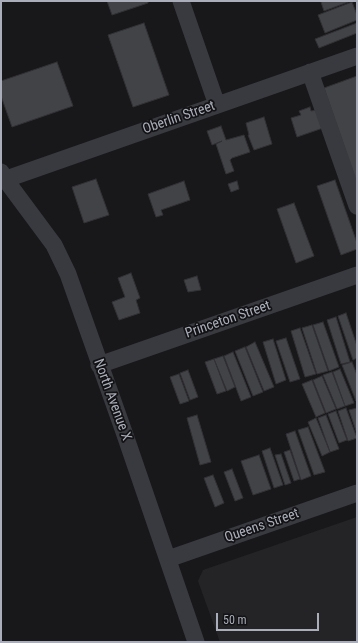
<!DOCTYPE html>
<style>
body{margin:0}
#map{position:relative;width:358px;height:643px;overflow:hidden;background:#18181a;font-family:"Roboto Condensed",sans-serif}
canvas{display:block}
.frame{position:absolute;inset:0;border:2px solid #aaaeba;pointer-events:none}
.scale{position:absolute;left:216px;top:613px;width:103px;height:18px;box-sizing:border-box;border:2px solid #aaaeba;border-top:0;padding-left:5px;font-size:12px;line-height:14px;white-space:nowrap;color:#aaaeba;-webkit-text-stroke:3px #131315;paint-order:stroke}
</style>
<div id="map">
<canvas width="358" height="643"></canvas>
<div class="frame"></div>
<div class="scale">50 m</div>
</div>
<script>
const c = document.querySelector('canvas').getContext('2d');
c.lineJoin = 'round';
function paint(path, color) { c.fillStyle = color; c.fill(path, 'evenodd'); }
const toPath = rows => new Path2D(rows.map(r => 'M' + r).join(''));
function stroke(path, color, width, dash) { c.strokeStyle = color; c.lineWidth = width; c.lineCap = dash ? 'butt' : 'round'; c.setLineDash(dash || []); c.stroke(path); }
function label(font, color, halo, rows, align = 'center') {
  c.font = font + ' "Roboto Condensed",sans-serif'; c.lineWidth = 3.5; c.setLineDash([]); c.textBaseline = 'middle'; c.strokeStyle = halo; c.fillStyle = color; for (const [text, x, y, turn = 0] of rows) {
    c.save(); c.translate(x, y); c.rotate((+turn || 0) * Math.PI / 180); c.textAlign = isNaN(turn) ? turn : align; if (halo) c.strokeText(text, 0, 0); c.fillText(text, 0, 0); c.restore();
  }
}
const built = toPath([
 [357,517,357,642,220,642,198,581,203,570]
]);
const building = toPath([
 [107,1,148,1,148,3,112,15,107,1],
 [325,1,351,1,324,11,321,2,325,1],
 [352,2,357,15,357,20,325,33,318,15,352,2],
 [144,23,169,95,133,107,108,35,144,23],
 [357,23,357,33,319,48,315,39,357,23],
 [57,62,73,106,12,127,1,96,1,81,57,62],
 [357,76,357,184,324,88,357,76],
 [310,107,311,111,317,110,323,128,297,137,291,118,301,115,299,111,310,107],
 [264,117,272,144,254,150,248,135,249,135,246,123,264,117],
 [221,126,226,140,244,135,250,152,232,158,230,160,234,171,226,174,216,144,222,141,212,145,207,131,221,126],
 [96,179,109,215,84,223,72,187,96,179],
 [335,180,357,243,357,249,341,255,317,186,335,180],
 [184,181,190,200,161,210,163,215,156,217,148,194,184,181],
 [237,181,239,189,231,192,228,184,237,181],
 [294,203,314,256,296,263,277,209,294,203],
 [131,273,140,298,136,300,140,313,119,320,112,302,125,297,118,278,131,273],
 [197,276,201,290,188,292,184,280,197,276],
 [346,313,357,346,357,358,353,360,338,316,346,313],
 [336,317,350,362,341,364,327,320,336,317],
 [323,322,339,367,329,371,313,325,323,322],
 [312,325,328,371,317,374,302,328,312,325],
 [300,328,316,374,305,377,291,331,300,328],
 [286,338,300,379,290,382,276,341,286,338],
 [273,339,286,380,276,384,263,342,273,339],
 [255,342,274,387,264,391,246,347,255,342],
 [245,347,263,392,253,396,235,351,245,347],
 [233,352,251,397,241,401,224,356,233,352],
 [223,356,235,387,227,391,214,359,223,356],
 [214,359,226,391,217,394,205,362,214,359],
 [352,362,357,375,356,401,342,365,352,362],
 [340,369,354,403,345,406,333,372,340,369],
 [188,370,198,397,190,400,180,373,188,370],
 [332,372,345,406,337,409,323,375,332,372],
 [179,374,189,401,180,404,170,377,179,374],
 [322,376,336,409,326,413,313,380,322,376],
 [312,380,325,413,316,417,302,384,312,380],
 [346,408,357,438,348,441,338,411,346,408],
 [357,408,357,434,349,410,357,408],
 [336,411,347,440,339,443,328,414,336,411],
 [197,415,211,462,200,465,187,418,197,415],
 [326,415,339,449,330,452,318,418,326,415],
 [316,418,330,452,322,456,308,422,316,418],
 [308,427,325,472,314,475,298,430,308,427],
 [295,431,311,476,301,480,286,434,295,431],
 [270,448,283,485,274,488,262,451,270,448],
 [290,450,300,479,294,481,284,452,290,450],
 [281,454,291,483,285,485,275,455,281,454],
 [259,455,271,489,253,495,241,461,259,455],
 [232,469,243,498,235,501,224,472,232,469],
 [213,475,224,503,215,507,204,478,213,475]
]);
const minor = toPath([
 [181,1,217,105],
 [310,72,357,206],
 [1,172,5,179,54,245,68,274,124,432,196,642],
 [1,181,357,56],
 [99,365,357,275],
 [168,559,357,493]
]);
const streetNames = [
 ["Oberlin Street",179,118,-19],
 ["Princeton Street",228,320,-19],
 ["North Avenue X",112,400,70],
 ["Queens Street",262,526,-19]
];
paint(built, '#242427');
paint(building, '#424347');
stroke(building, '#323236', 1);
stroke(minor, '#393a3f', 17);
label('14px', '#aaaeba', '#131315', streetNames);
</script>
